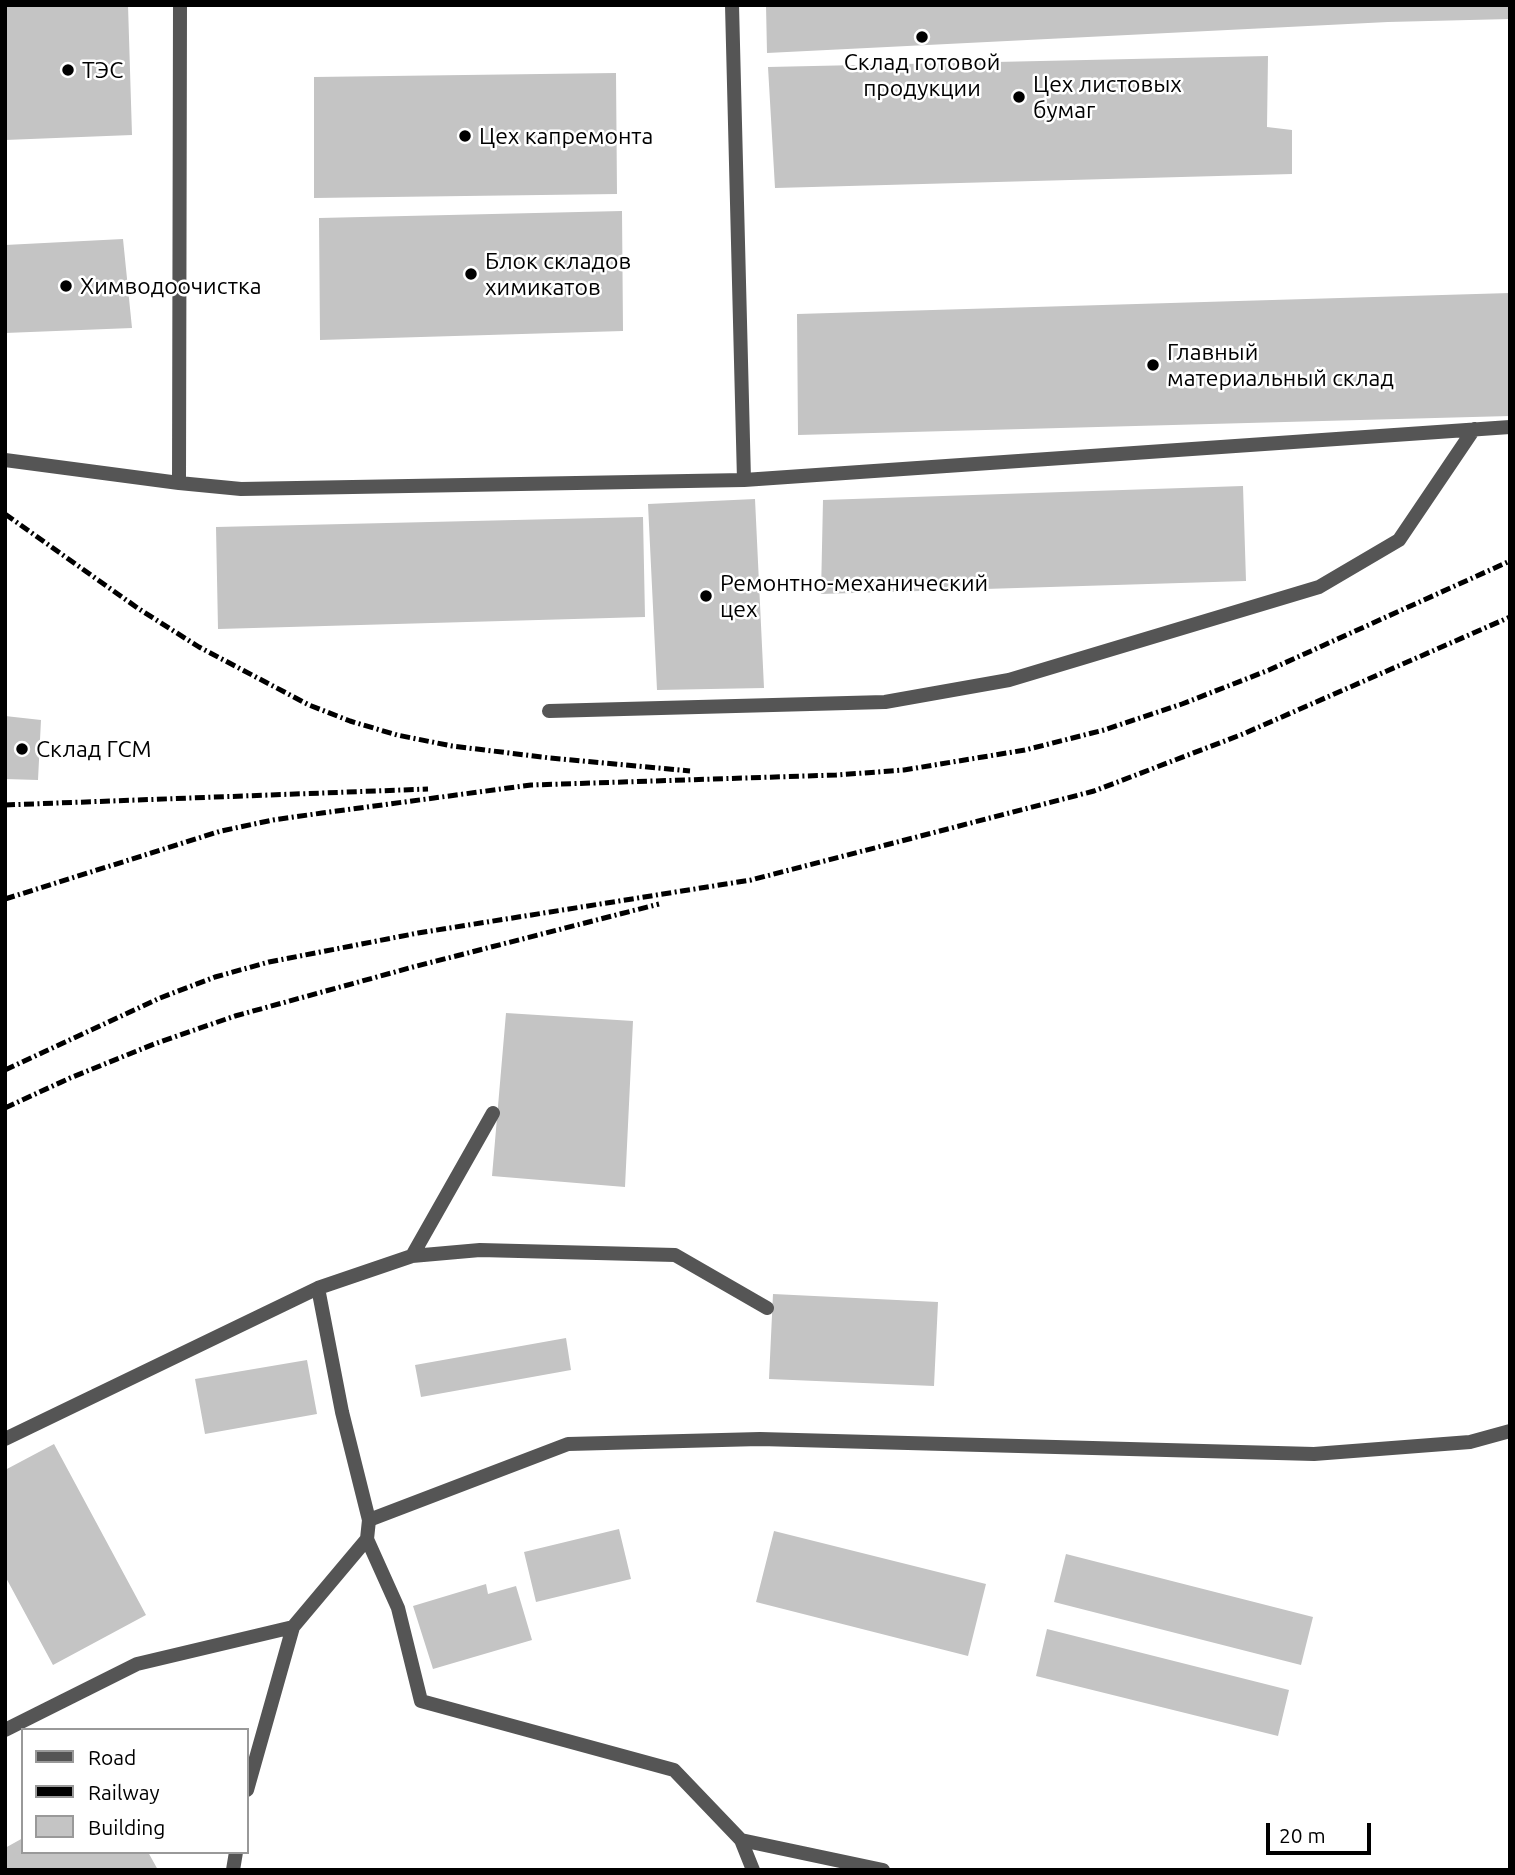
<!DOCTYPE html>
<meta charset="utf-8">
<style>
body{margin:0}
#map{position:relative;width:1515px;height:1875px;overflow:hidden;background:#fff;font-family:Ubuntu,sans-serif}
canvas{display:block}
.frame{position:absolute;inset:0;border:7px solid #000;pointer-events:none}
.legend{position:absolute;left:21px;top:1728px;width:228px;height:126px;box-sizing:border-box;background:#fff;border:2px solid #999;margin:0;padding:9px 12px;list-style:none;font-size:21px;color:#000}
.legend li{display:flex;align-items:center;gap:14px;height:35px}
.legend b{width:35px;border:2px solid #999}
.scale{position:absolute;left:1266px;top:1823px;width:105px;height:32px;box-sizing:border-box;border:4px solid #000;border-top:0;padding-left:9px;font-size:21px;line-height:24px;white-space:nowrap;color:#000;-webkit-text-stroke:5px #fff;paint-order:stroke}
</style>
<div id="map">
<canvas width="1515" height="1875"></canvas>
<div class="frame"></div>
<ul class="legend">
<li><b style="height:9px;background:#555"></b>Road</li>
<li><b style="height:9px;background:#000"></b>Railway</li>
<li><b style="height:19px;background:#c4c4c4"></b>Building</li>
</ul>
<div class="scale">20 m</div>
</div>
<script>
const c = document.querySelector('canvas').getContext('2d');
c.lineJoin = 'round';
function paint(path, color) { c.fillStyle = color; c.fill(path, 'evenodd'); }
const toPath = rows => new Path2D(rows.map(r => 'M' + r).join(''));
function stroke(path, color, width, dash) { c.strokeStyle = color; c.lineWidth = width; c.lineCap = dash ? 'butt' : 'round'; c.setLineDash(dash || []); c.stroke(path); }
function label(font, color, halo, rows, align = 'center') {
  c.font = font + ' Ubuntu,sans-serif'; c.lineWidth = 5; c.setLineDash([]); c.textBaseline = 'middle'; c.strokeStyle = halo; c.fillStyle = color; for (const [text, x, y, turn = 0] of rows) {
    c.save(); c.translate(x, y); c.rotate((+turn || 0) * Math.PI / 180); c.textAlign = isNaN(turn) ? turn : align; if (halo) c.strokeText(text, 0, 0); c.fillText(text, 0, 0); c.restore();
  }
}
const building = toPath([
 [5,5,128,5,132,135,5,140],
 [766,5,1510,5,1510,19,1388,22,767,53],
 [1268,56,1267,127,1292,130,1292,174,775,188,768,67],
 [616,73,617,194,314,198,314,77],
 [622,211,623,331,320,340,319,218],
 [123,239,132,328,5,333,5,245],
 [1510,293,1510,416,798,435,797,314],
 [1243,486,1246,581,821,594,823,500],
 [755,499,764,688,657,690,648,504],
 [643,517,645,617,218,629,216,527],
 [5,716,41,720,38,780,5,779],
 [506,1013,633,1021,625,1187,492,1176],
 [773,1294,938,1302,934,1386,769,1379],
 [566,1338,571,1370,421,1397,415,1365],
 [307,1360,317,1414,205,1434,195,1379],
 [54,1444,146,1615,53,1665,5,1576,5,1470],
 [619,1529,631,1579,536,1602,524,1552],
 [774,1531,986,1584,968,1656,756,1602],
 [1066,1554,1313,1617,1301,1665,1054,1602],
 [486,1584,488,1594,516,1586,532,1640,433,1669,413,1606],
 [1047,1629,1289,1690,1278,1736,1036,1676],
 [23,1838,23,1852,148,1852,158,1870,5,1870,5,1848]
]);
const lane = toPath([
 [732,5,744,480],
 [5,460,179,483,241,489,744,480,1510,427],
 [179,483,180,5],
 [549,711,885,702,1009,680,1319,587,1399,540,1474,429],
 [412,1256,493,1113],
 [5,1439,318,1288],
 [367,1539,398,1608,421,1701,674,1770,741,1840,883,1870],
 [5,1730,137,1664,293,1627],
 [247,1790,293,1627,367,1539,369,1520,342,1412,318,1288,412,1256,480,1250,675,1255,767,1308],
 [741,1840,753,1870],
 [233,1870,236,1852]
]);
const street = toPath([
 [369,1520,568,1444,760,1439,1314,1454,1470,1442,1510,1431]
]);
const rail = toPath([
 [5,514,139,609,199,647,309,705,350,721,397,735,452,746,550,758,690,771],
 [5,805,428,789],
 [5,899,221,831,273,820,322,813,531,785,836,775,904,770,1025,750,1104,730,1182,704,1269,670,1510,561],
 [5,1070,160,998,215,977,269,962,418,933,751,880,1094,791,1243,734,1510,617],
 [5,1108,70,1078,154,1044,235,1016,413,967,659,904]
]);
const markers = [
 [922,37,7,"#000"],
 [68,70,7,"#000"],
 [1019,97,7,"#000"],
 [465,136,7,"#000"],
 [471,274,7,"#000"],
 [66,286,7,"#000"],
 [1153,365,7,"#000"],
 [706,596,7,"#000"],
 [22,749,7,"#000"]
];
const poiNames = [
 ["Склад готовой",922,62,"center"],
 ["продукции",922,88,"center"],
 ["ТЭС",82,70],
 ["Цех листовых",1033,84],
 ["бумаг",1033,110],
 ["Цех капремонта",479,136],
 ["Блок складов",485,261],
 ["химикатов",485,287],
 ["Химводоочистка",80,286],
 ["Главный",1167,352],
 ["материальный склад",1167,378],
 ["Ремонтно-механический",720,583],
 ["цех",720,609],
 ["Склад ГСМ",36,749]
];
paint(building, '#c4c4c4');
stroke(lane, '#555', 14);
stroke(street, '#555', 14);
stroke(rail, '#000', 5, [10, 3.5, 2, 3.5]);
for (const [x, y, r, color] of markers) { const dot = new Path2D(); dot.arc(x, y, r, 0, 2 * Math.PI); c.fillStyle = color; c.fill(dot); stroke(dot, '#fff', 2.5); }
label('23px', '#000', '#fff', poiNames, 'left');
</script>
